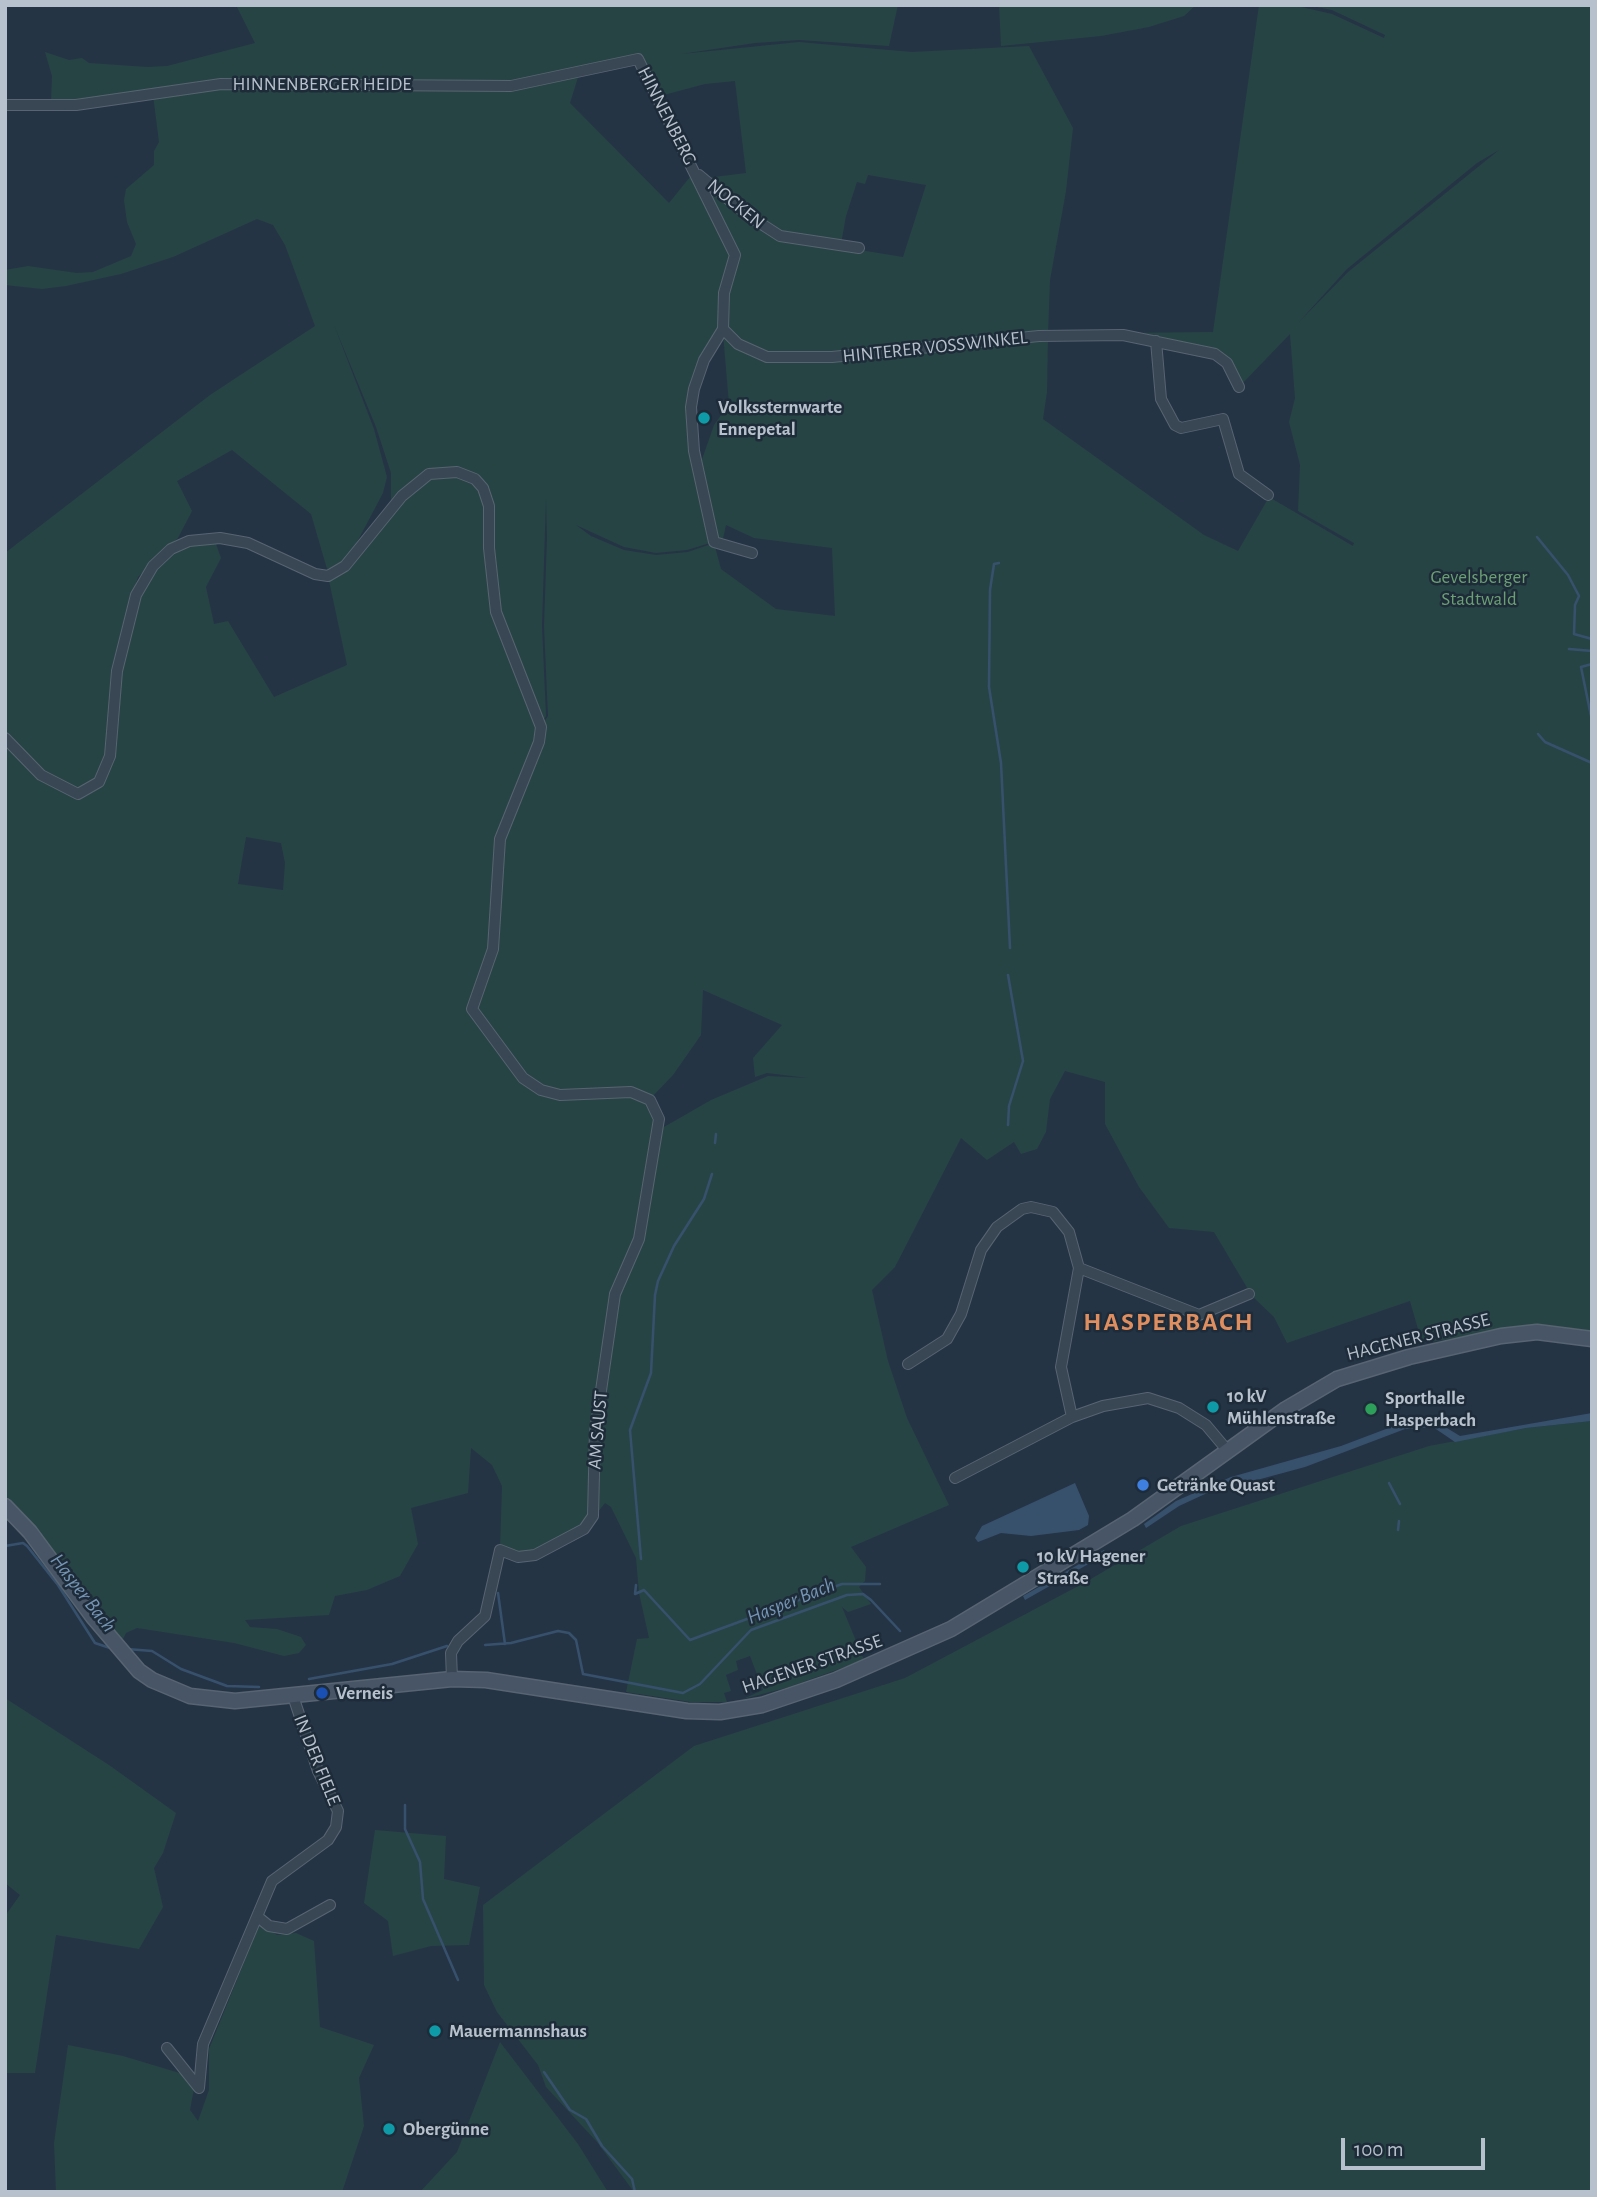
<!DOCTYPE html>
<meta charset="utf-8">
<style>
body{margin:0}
#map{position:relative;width:1597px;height:2197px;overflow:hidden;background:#253445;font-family:"Alegreya Sans",sans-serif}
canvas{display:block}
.frame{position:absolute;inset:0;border:7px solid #b7c1cd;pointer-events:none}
.scale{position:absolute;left:1341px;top:2138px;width:144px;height:32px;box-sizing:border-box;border:4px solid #b7c1cd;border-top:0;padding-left:9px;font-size:21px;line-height:24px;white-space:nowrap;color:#b7c1cd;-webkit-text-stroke:5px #1e2b39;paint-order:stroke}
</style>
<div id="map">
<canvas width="1597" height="2197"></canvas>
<div class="frame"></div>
<div class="scale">100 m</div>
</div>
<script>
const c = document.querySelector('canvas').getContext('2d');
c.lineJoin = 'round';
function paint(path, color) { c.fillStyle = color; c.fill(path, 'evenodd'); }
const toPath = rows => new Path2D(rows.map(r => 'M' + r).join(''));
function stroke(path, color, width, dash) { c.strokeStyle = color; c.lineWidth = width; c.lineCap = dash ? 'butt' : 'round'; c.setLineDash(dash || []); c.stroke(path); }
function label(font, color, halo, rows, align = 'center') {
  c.font = font + ' "Alegreya Sans",sans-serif'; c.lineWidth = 5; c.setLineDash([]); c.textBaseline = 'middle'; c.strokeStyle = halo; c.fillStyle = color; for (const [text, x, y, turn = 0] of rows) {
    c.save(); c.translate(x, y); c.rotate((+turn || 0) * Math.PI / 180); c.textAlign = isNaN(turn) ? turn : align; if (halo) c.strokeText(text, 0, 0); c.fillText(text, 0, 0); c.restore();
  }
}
const green = toPath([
 [236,5,898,5,889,46,799,40,755,43,681,54,799,42,912,52,1029,46,1073,128,1066,191,1050,280,1048,334,834,354,767,355,739,343,724,329,725,293,736,256,731,238,697,174,765,230,780,237,903,257,926,185,868,175,865,184,857,182,846,216,841,244,781,235,747,213,706,178,746,173,735,81,705,84,660,96,644,62,579,74,570,103,669,203,694,172,728,238,734,256,722,293,721,328,695,378,689,408,692,453,713,542,687,550,656,553,624,547,576,525,591,536,624,550,656,555,688,552,714,543,721,569,776,609,835,616,832,548,754,538,726,525,722,543,715,540,699,468,714,425,729,404,723,333,736,344,766,358,832,358,1048,337,1047,392,1043,419,1204,535,1238,551,1269,497,1353,546,1354,543,1298,511,1300,465,1289,422,1295,398,1290,334,1239,387,1227,363,1216,352,1122,333,1213,332,1259,5,1297,6,1332,14,1384,38,1385,35,1332,10,1307,5,1592,5,1592,1335,1536,1327,1422,1343,1410,1301,1287,1343,1274,1317,1252,1296,1214,1232,1169,1228,1139,1187,1105,1124,1105,1082,1065,1071,1050,1099,1046,1132,1037,1149,1021,1154,1014,1142,987,1160,961,1138,895,1267,872,1290,888,1361,907,1418,949,1505,851,1547,866,1567,865,1581,859,1587,871,1604,848,1612,842,1607,864,1660,789,1687,743,1699,763,1690,750,1656,736,1661,738,1670,726,1675,731,1691,724,1693,727,1702,691,1702,626,1692,637,1639,649,1638,639,1593,636,1558,611,1507,605,1503,584,1529,535,1555,518,1557,500,1550,502,1486,492,1465,471,1448,468,1493,411,1508,418,1544,400,1576,367,1590,335,1596,329,1615,245,1620,250,1627,277,1629,301,1637,306,1645,299,1653,284,1656,234,1643,137,1628,126,1633,123,1639,112,1641,30,1532,5,1506,5,553,210,395,315,326,285,245,273,225,257,219,173,257,121,274,66,286,42,289,5,285,5,270,28,266,77,273,93,272,131,256,136,244,127,222,124,200,126,189,154,165,154,151,159,142,153,95,51,103,52,76,45,52,69,60,82,58,89,63,147,67,167,66,255,43],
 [1499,150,1348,272,1298,323,1347,269,1477,163],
 [334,325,376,427,391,473,391,508,415,483,438,471,458,471,475,479,484,487,490,505,490,548,498,611,528,690,526,690,495,612,487,547,487,498,474,480,456,473,438,473,423,480,403,497,347,565,328,576,347,665,274,697,228,621,214,624,206,587,221,558,216,544,197,541,172,551,155,567,139,596,119,672,111,756,99,783,76,795,76,790,96,781,107,754,113,674,123,624,138,577,178,538,192,511,177,481,232,450,311,514,327,569,341,566,356,544,383,493,387,477,374,429],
 [546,498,547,538,544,626,548,716,542,725,540,742,505,826,495,905,503,824,539,742,540,726,546,716,542,626],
 [246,837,281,843,285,863,283,890,238,884],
 [703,990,782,1025,753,1058,755,1077,767,1073,808,1078,768,1076,711,1100,657,1131,640,1239,616,1295,602,1399,614,1295,638,1239,657,1118,648,1100,631,1093,558,1095,632,1091,650,1099,673,1075,701,1035],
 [999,5,1196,5,1184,16,1149,27,1101,36,1001,46],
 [1592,1421,1592,2192,634,2192,597,2142,546,2087,538,2065,497,2012,484,1985,483,1905,694,1746,905,1678,1084,1583,1181,1526,1429,1446,1526,1428],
 [5,1698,109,1765,176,1813,163,1853,154,1868,163,1907,139,1949,56,1935,35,2073,5,2073,5,1916,20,1895,5,1883],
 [375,1830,446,1836,444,1879,480,1887,469,1945,431,1946,393,1956,388,1921,364,1903],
 [260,1923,277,1935,296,1933,314,1941,320,2027,374,2045,359,2078,364,2126,342,2192,56,2192,54,2143,68,2045,123,2056,196,2078,190,2110,198,2121,209,2090,209,2049],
 [500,2042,578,2144,608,2192,420,2192,457,2152]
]);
const water = toPath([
 [1592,1413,1592,1421,1526,1428,1455,1442,1433,1427,1405,1429,1305,1467,1205,1494,1179,1506,1146,1528,1144,1524,1176,1501,1231,1477,1341,1446,1402,1423,1437,1422,1460,1436],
 [1075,1483,1089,1516,1088,1525,1079,1530,1031,1536,1001,1533,978,1542,975,1538,982,1526],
 [1104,1550,1106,1554,1025,1600,1023,1596]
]);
const stream = toPath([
 [1537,537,1568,575,1579,596,1575,605,1574,634,1592,639],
 [999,563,994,564,990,590,989,687,1001,763,1010,948],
 [1569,649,1592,651],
 [1592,664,1581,667,1592,721],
 [1538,734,1545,742,1592,763],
 [1008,975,1023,1061,1009,1106,1008,1125],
 [715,1143,716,1134],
 [1389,1483,1400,1504],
 [1398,1530,1399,1521],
 [5,1546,23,1543,27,1546,58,1585,95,1643,113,1649],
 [641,1559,630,1430,651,1373,655,1295,658,1281,674,1246,704,1199,712,1174],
 [636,1585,635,1594,644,1590,690,1640,842,1584,880,1584],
 [498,1593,505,1644],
 [485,1645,511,1643,558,1631,569,1633,576,1640,583,1674,683,1693,700,1684,751,1630,847,1595,863,1594,871,1600,900,1631],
 [127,1649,152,1651,181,1669,227,1686,259,1687],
 [309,1679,392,1664,447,1646],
 [405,1805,405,1829,420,1862,423,1899,458,1980],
 [544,2072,570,2110,586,2119,602,2146,632,2179,635,2192]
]);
const minor = toPath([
 [5,105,76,105,221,84,511,86,638,59,735,255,724,293,723,329],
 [699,175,746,214,780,236,859,248],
 [723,329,738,344,767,357,832,357,1039,336,1123,335,1215,354,1227,363,1239,387],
 [723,329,704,360,694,389,691,407,694,451,714,542,752,553],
 [1156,341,1161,399,1175,425,1181,428,1223,419,1239,474,1268,495],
 [5,738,41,775,78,794,99,782,110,756,117,671,136,595,153,566,171,549,189,541,220,538,248,543,315,574,328,576,345,566,402,496,429,474,457,472,475,479,483,488,489,506,489,548,496,612,541,727,539,742,500,839,493,949,472,1009,523,1078,541,1090,560,1095,631,1092,650,1100,659,1119,639,1239,615,1294,595,1432,593,1516,584,1529,535,1555,518,1557,500,1550,485,1616,458,1641,451,1653,452,1679],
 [1079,1268,1199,1315,1249,1294],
 [908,1364,947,1339,961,1314,981,1250,997,1227,1022,1209,1031,1207,1053,1212,1069,1232,1079,1268,1061,1367,1072,1417],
 [955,1478,1072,1417,1103,1406,1148,1398,1179,1408,1206,1425,1227,1450],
 [258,1917,269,1926,287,1929,330,1905],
 [167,2048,199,2088,203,2044,272,1881,328,1840,336,1827,338,1811,318,1771,293,1696]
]);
const secondary = toPath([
 [5,1506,30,1532,93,1617,139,1671,152,1680,190,1696,235,1701,452,1679,486,1680,687,1711,720,1712,762,1705,836,1680,951,1629,1133,1519,1286,1409,1337,1379,1409,1357,1501,1336,1537,1332,1592,1339]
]);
const markers = [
 [704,418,7,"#0f9aa8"],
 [1213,1407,7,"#0f9aa8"],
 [1371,1409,7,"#2e9e5b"],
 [1143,1485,7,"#3f7fe0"],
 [1023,1567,7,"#0f9aa8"],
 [322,1693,7,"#1a4fb4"],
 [435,2031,7,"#0f9aa8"],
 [389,2129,7,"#0f9aa8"]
];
const streetNames = [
 ["HINNENBERGER HEIDE",322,84],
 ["HINNENBERG",667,116,63],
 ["NOCKEN",736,204,39],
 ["HINTERER VOSSWINKEL",935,347,-6],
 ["HAGENER STRASSE",1418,1337,-14],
 ["AM SAUST",598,1430,-85],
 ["HAGENER STRASSE",812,1664,-19],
 ["IN DER FIELE",317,1760,68]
];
const poiNames = [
 ["Volkssternwarte",718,407],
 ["Ennepetal",718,429],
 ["10 kV",1227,1396],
 ["Mühlenstraße",1227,1418],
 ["Sporthalle",1385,1398],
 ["Hasperbach",1385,1420],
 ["Getränke Quast",1157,1485],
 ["10 kV Hagener",1037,1556],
 ["Straße",1037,1578],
 ["Verneis",336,1693],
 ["Mauermannshaus",449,2031],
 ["Obergünne",403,2129]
];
const parkNames = [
 ["Gevelsberger",1479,577],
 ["Stadtwald",1479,599]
];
const waterNames = [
 ["Hasper Bach",83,1593,52],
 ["Hasper Bach",791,1601,-22]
];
const districtNames = [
 ["HASPERBACH",1169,1322]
];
paint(green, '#274445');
paint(water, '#37516d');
stroke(stream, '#37516d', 2.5);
stroke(minor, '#586471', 12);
stroke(secondary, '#586471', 17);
stroke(minor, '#394654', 10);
stroke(secondary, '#475567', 14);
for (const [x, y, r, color] of markers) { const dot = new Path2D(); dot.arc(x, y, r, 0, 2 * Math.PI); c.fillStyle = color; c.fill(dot); stroke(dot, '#1e2b39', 2.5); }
label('19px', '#b7c1cd', '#1e2b39', streetNames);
label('bold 19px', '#b7c1cd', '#1e2b39', poiNames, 'left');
label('19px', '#6ca074', '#1e2b39', parkNames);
label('italic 21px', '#7494b3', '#1e2b39', waterNames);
c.letterSpacing = '2px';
label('bold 26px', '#df8e60', '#1e2b39', districtNames);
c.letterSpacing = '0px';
</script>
